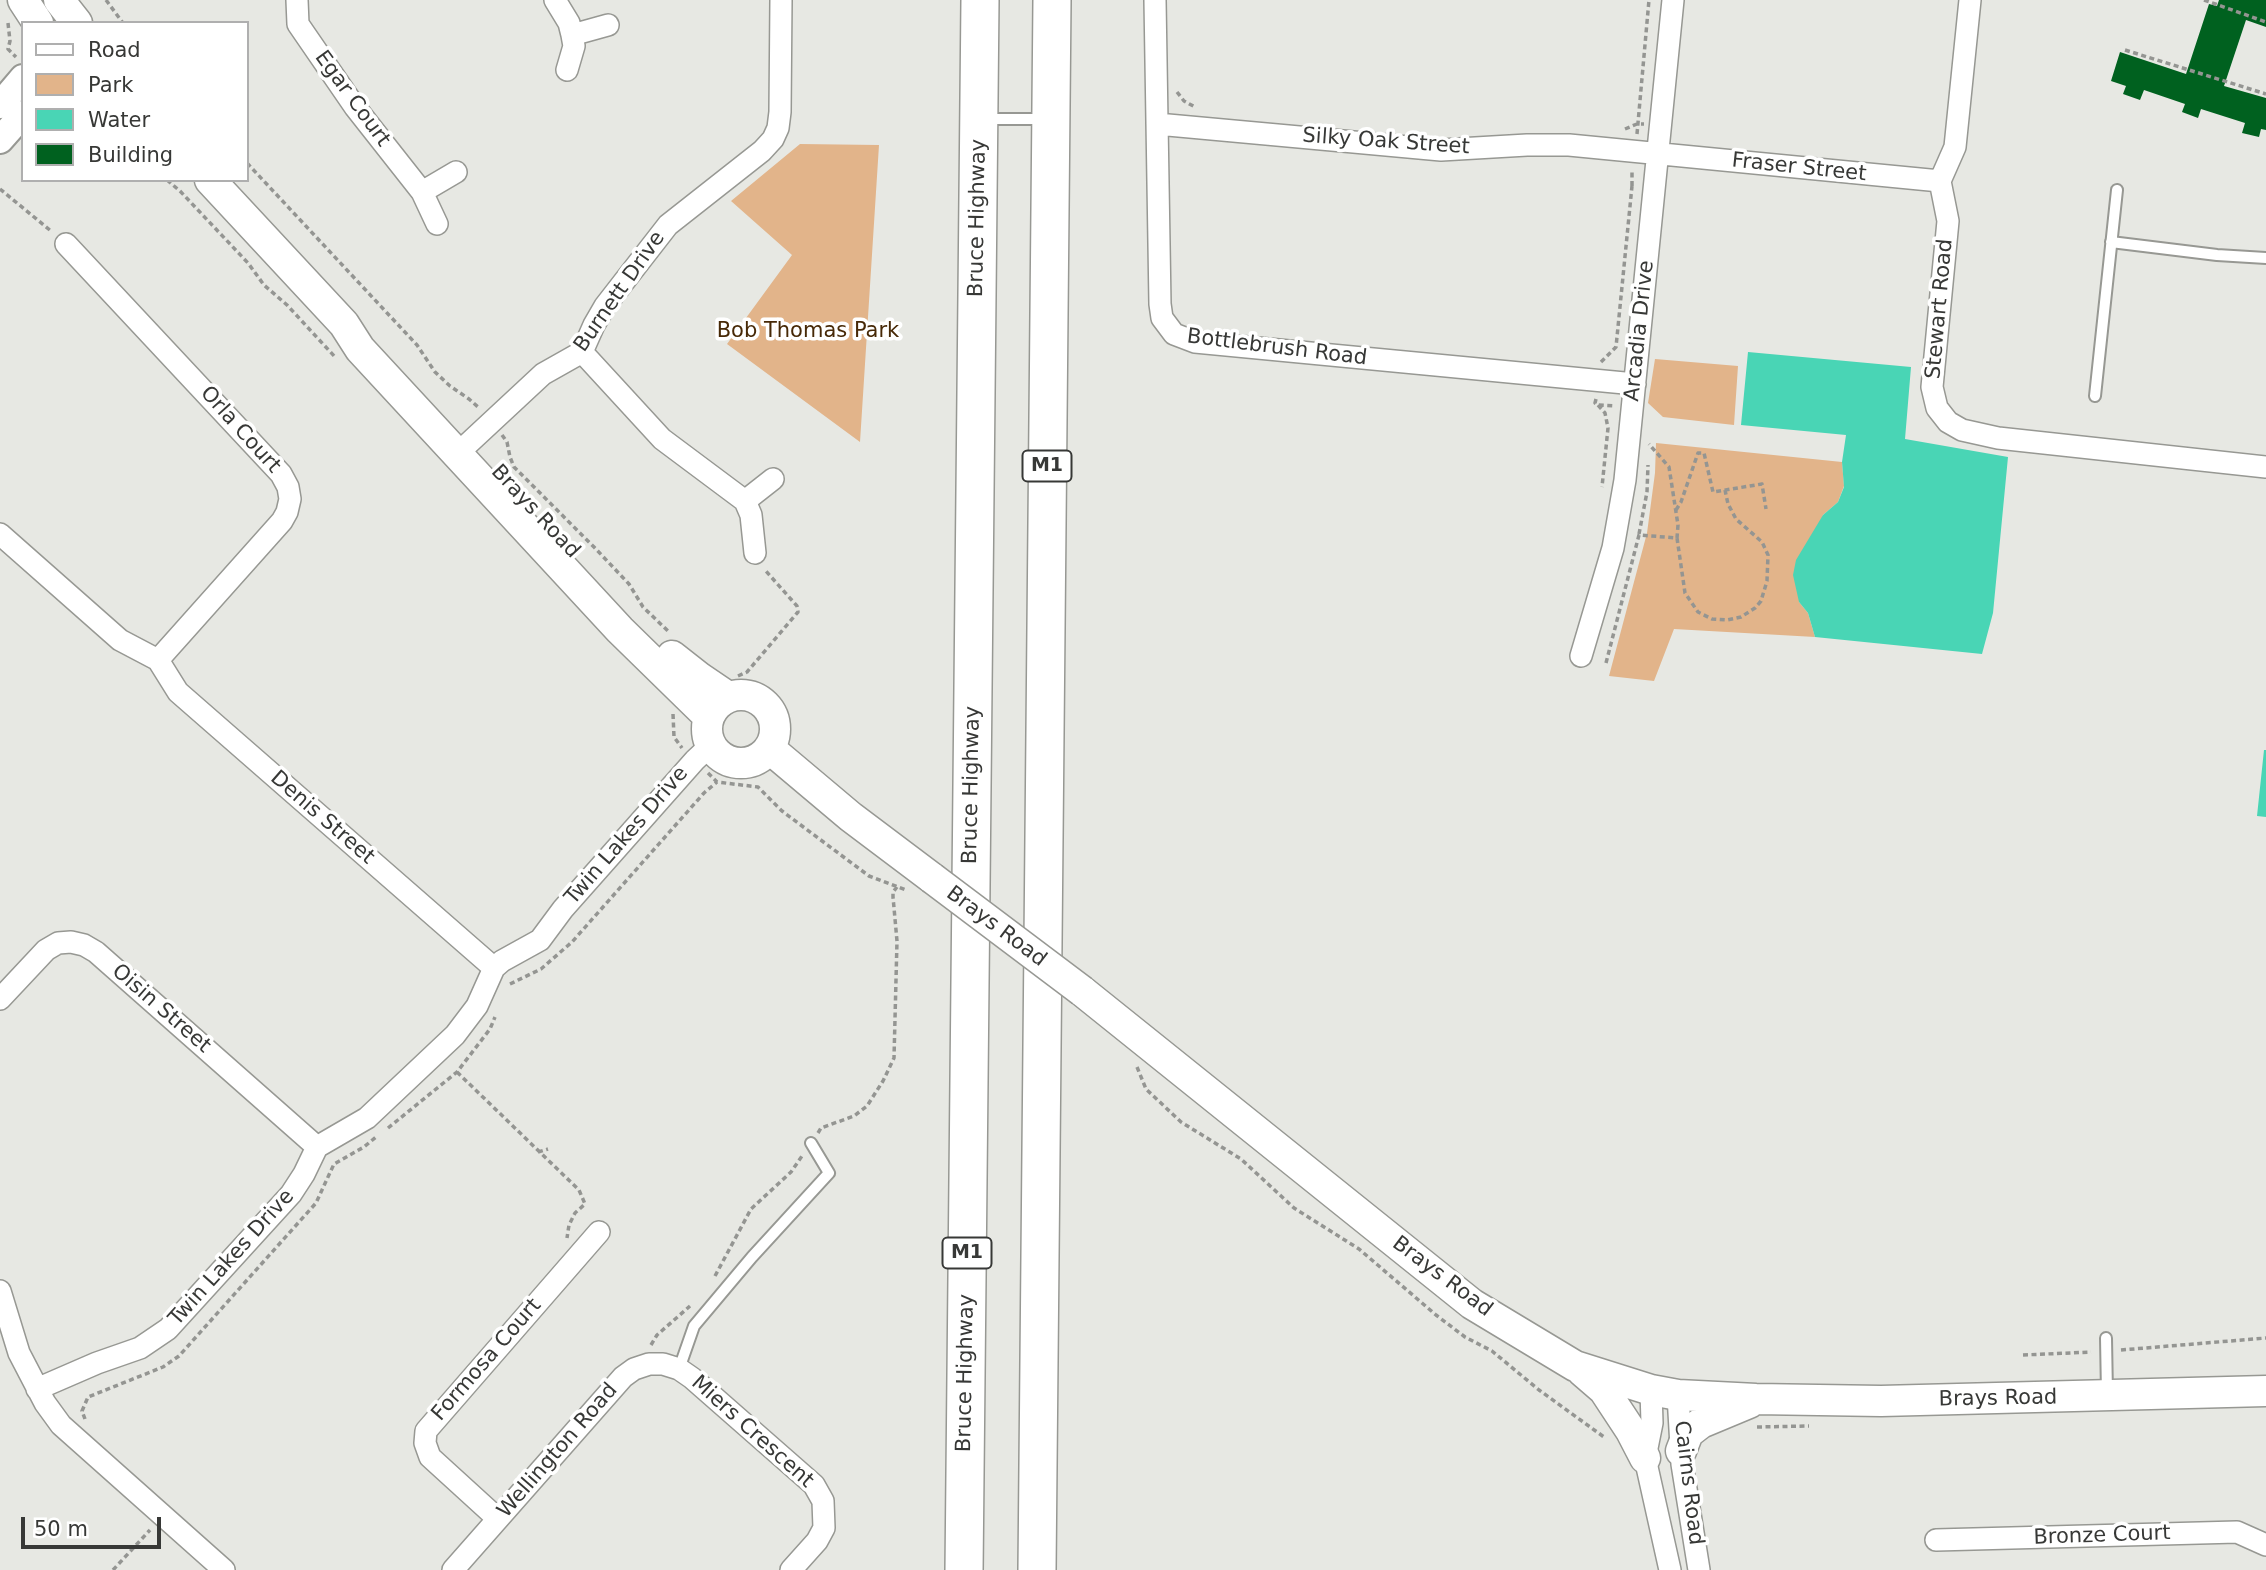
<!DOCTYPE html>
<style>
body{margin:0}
#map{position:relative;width:2266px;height:1570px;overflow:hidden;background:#e7e8e3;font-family:"DejaVu Sans",sans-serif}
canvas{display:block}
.legend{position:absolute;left:21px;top:21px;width:228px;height:161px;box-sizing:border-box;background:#fff;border:2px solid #afafaf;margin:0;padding:9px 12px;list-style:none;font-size:21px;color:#373836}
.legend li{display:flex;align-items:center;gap:14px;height:35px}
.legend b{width:35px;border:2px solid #afafaf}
.scale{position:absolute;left:21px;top:1517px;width:140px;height:32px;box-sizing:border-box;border:4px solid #373836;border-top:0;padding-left:9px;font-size:21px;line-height:24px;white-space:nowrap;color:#373836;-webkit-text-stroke:5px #fff;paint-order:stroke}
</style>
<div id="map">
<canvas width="2266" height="1570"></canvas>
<ul class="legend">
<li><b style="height:9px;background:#fff"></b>Road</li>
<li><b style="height:19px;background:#e2b48a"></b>Park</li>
<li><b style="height:19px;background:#49d5b5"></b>Water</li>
<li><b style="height:19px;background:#00611f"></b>Building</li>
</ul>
<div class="scale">50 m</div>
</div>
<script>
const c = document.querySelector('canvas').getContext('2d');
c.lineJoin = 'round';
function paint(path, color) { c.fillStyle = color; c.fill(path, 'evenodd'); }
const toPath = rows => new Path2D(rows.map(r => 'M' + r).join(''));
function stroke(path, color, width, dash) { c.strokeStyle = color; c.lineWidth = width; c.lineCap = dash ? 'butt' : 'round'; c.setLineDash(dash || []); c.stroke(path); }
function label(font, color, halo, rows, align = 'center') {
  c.font = font + ' "DejaVu Sans",sans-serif'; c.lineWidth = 7; c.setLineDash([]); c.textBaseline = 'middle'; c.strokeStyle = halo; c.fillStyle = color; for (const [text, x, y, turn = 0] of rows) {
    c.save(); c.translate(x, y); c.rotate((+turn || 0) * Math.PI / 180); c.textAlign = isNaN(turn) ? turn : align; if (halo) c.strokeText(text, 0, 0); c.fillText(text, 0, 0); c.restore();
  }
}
const green = toPath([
 [800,144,879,145,860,442,727,344,792,255,731,201],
 [1655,359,1738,366,1734,425,1663,417,1648,403],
 [1656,443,1842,462,1844,486,1838,502,1823,515,1799,602,1808,613,1815,637,1674,629,1654,681,1609,676,1647,533,1655,473]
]);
const water = toPath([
 [1748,352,1911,367,1905,439,2008,457,1993,613,1982,654,1815,637,1808,613,1799,602,1793,575,1796,560,1823,515,1838,502,1844,487,1842,462,1846,435,1741,425],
 [2264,750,2266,750,2266,817,2257,816]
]);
const building = toPath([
 [2219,0,2266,0,2266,27,2246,20,2224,86,2266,98,2266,130,2261,129,2259,137,2242,133,2245,123,2201,109,2198,118,2182,112,2185,104,2144,90,2140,100,2123,94,2126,86,2111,81,2120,52,2186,74,2209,4,2217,6]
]);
const path = toPath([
 [106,0,123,23],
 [2204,0,2266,22],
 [8,23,10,41,8,49,16,57],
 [2125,50,2266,94],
 [1177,92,1184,101,1195,107],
 [1625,129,1637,124,1644,124],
 [1637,134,1649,0],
 [247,163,417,345,435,372,450,386,469,399,478,407],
 [167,180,180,191,248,263,264,285,287,305,336,358],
 [1632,186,1632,170],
 [0,189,51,231],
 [1601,362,1616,347,1632,186],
 [1596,399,1595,403,1598,405,1615,406],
 [1598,405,1605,413,1608,428,1602,487],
 [502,435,507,442,510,457,514,467,594,547,629,584,643,607,669,632],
 [1676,510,1681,502,1698,453,1704,453,1713,492,1762,484,1766,509],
 [1639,534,1647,492,1648,465],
 [1677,538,1685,593,1698,612,1712,619,1727,620,1741,617,1755,608,1761,601,1767,581,1768,555,1762,542,1736,519,1728,504,1725,490],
 [1606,663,1639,535,1677,538,1678,525,1669,467,1649,444],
 [738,676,747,672,798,612,797,606,765,570],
 [673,714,674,737,682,748],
 [708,773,717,782,758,787,782,811,869,876,906,890],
 [510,984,541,969,572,942,704,793,717,782],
 [1137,1067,1146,1089,1181,1122,1241,1159,1294,1208,1359,1249,1436,1315,1465,1337,1492,1351,1539,1390,1604,1437],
 [457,1072,579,1190,585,1204,575,1213,569,1225,567,1238],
 [388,1128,457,1072,490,1029,495,1017],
 [818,1133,821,1128,854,1116,867,1106,883,1081,894,1058,897,941,893,897,893,892,897,887],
 [538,1152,548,1149],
 [715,1276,751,1209,791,1172,802,1156],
 [651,1345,657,1335,690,1306],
 [2121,1350,2266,1338],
 [2023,1355,2091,1352],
 [85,1419,82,1411,88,1397,163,1367,179,1356,316,1203,334,1164,364,1147,376,1137],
 [1757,1427,1809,1426],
 [113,1570,150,1530]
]);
const service = toPath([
 [985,119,1046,119],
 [2111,242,2217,255,2266,258],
 [2095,396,2117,190],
 [2106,1338,2107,1394],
 [679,1369,694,1326,752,1257,829,1173,811,1143]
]);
const minor = toPath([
 [297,0,298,24,355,107,422,192,437,224],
 [555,0,569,23,572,35,574,46,567,70],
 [1155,0,1160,304,1162,318,1174,334,1195,342,1635,384],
 [1970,0,1955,147,1940,181,1948,221,1932,387,1937,408,1948,422,1962,430,1998,438,2266,467],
 [572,35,608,25],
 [1157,124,1441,150,1527,145,1569,145,1940,181],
 [422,192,456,172],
 [66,244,281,474,288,487,290,499,287,512,282,521,158,660],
 [582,352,662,439,745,501,751,515,755,553],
 [457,454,543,374,582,352,594,325,605,306,668,225,762,151,773,139,778,128,780,112,781,0],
 [745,501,773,479],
 [0,534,120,640,158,660,178,692,494,968],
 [1581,656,1613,548,1625,480,1673,0],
 [0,999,46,950,58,943,71,942,84,945,96,952,317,1147],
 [0,1291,19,1353,45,1403,61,1425,224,1570],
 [37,1389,97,1363,140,1348,168,1329,291,1194,304,1174,317,1147,367,1118,455,1035,477,1006,494,968,502,961,540,940,563,909,695,760,711,745],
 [1651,1390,1652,1423,1645,1458,1670,1570],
 [1678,1395,1682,1464,1699,1570],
 [498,1519,430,1457,425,1443,426,1431,599,1232],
 [1936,1540,2237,1532,2266,1545],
 [453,1570,623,1377,634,1369,649,1364,663,1364,679,1369,692,1378,814,1485,823,1501,824,1528,817,1541,791,1570]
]);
const tertiary = toPath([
 [0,105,23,78],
 [0,140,23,114]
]);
const secondary = toPath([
 [23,0,38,23],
 [59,0,77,23],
 [210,180,344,324,360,349,397,389,620,630,709,717],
 [672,656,700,678,728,697],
 '707 729a34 34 0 1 1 68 0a34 34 0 1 1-68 0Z',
 [769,748,851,817,932,878],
 [1082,991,1472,1304,1575,1366,1651,1390,1678,1395,1756,1399,1881,1401,2266,1391],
 [1582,1371,1604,1390,1631,1431,1645,1458],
 [1681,1451,1688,1433,1701,1423,1749,1403]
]);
const motorway = toPath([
 [964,1570,980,0],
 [1037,1570,1052,0]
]);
const secondaryBridge = toPath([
 [932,878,1082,991]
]);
const shields = [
 [1047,466,49],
 [967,1253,49]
];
const shieldNames = [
 ["M1",1047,466],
 ["M1",967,1253]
];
const streetNames = [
 ["Egar Court",352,99,54],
 ["Silky Oak Street",1386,142,4],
 ["Fraser Street",1799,168,6],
 ["Bruce Highway",978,218,-89],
 ["Burnett Drive",620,292,-55],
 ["Stewart Road",1940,309,-85],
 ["Arcadia Drive",1640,331,-84],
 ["Bottlebrush Road",1277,348,7],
 ["Orla Court",240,430,48],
 ["Brays Road",535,512,47],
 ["Bruce Highway",972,785,-89],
 ["Denis Street",322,818,41],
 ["Twin Lakes Drive",627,836,-49],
 ["Brays Road",996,927,37],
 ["Oisin Street",161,1009,41],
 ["Twin Lakes Drive",232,1258,-48],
 ["Brays Road",1442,1277,37],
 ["Formosa Court",487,1360,-49],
 ["Bruce Highway",966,1373,-89],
 ["Brays Road",1998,1399,-1],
 ["Miers Crescent",752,1432,42],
 ["Wellington Road",558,1451,-49],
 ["Cairns Road",1688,1483,83],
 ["Bronze Court",2102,1536,-2]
];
const parkNames = [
 ["Bob Thomas Park",808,332]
];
paint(green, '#e2b48a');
paint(water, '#49d5b5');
paint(building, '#00611f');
stroke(service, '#979893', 14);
stroke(minor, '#979893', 24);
stroke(tertiary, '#979893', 30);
stroke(secondary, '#979893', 33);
stroke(motorway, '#979893', 40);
stroke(path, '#949592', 3.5, [5, 3.5]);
stroke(service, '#fff', 10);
stroke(minor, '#fff', 21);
stroke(tertiary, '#fff', 26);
stroke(secondary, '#fff', 30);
stroke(motorway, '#fff', 37);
stroke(secondaryBridge, '#979893', 33, []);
stroke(secondaryBridge, '#fff', 30);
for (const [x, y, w] of shields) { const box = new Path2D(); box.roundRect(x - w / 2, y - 15.5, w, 31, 5); c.fillStyle = '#fff'; c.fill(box); stroke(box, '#373836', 2); }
label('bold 19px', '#373836', null, shieldNames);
label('21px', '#373836', '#fff', streetNames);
label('21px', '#472907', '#fff', parkNames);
</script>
